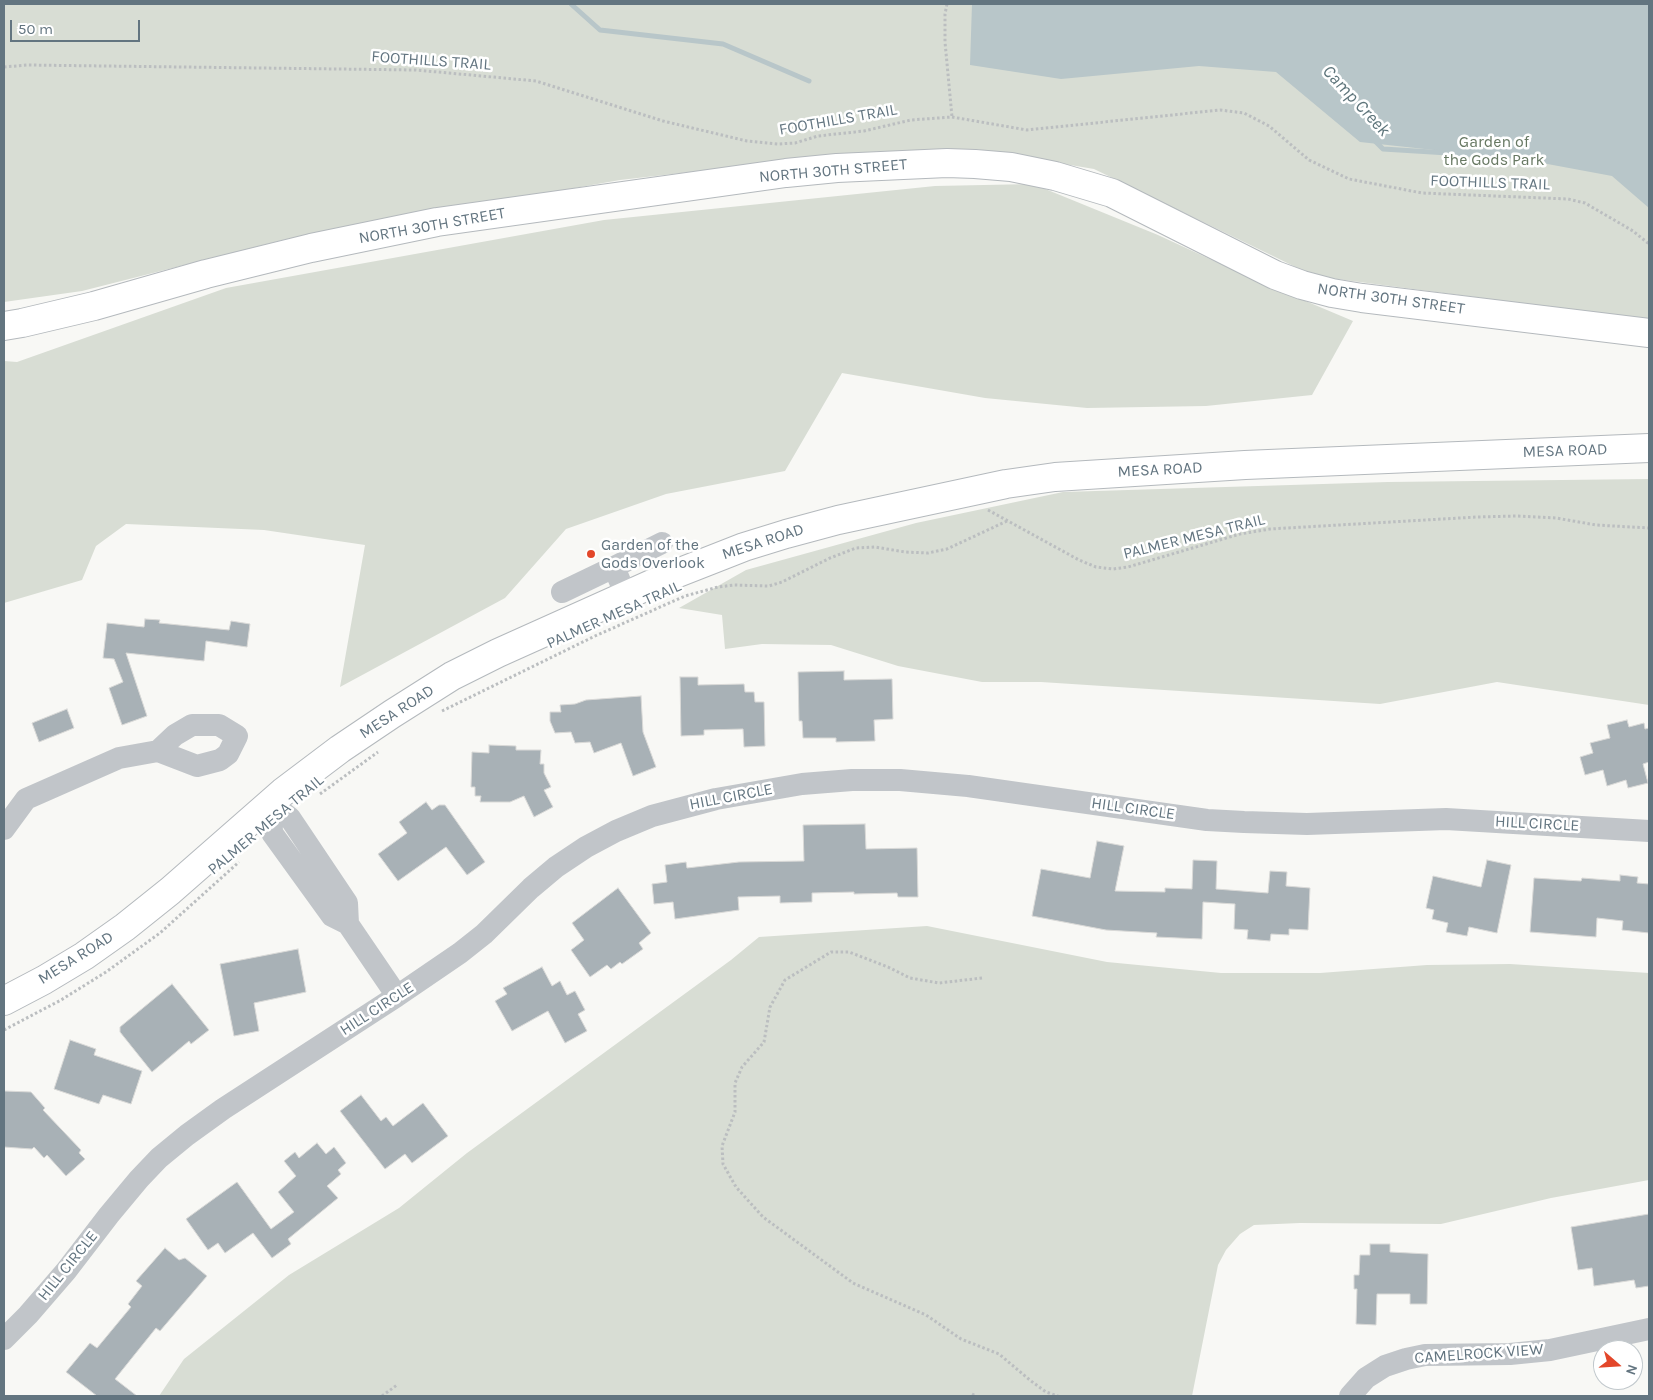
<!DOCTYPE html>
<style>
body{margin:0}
#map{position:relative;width:1653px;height:1400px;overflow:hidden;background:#f8f8f5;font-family:Karla,sans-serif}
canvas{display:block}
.frame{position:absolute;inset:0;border:5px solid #637580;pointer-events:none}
.north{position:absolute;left:1593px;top:1340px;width:50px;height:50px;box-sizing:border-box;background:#fff;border:1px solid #c1c8cc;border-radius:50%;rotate:109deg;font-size:14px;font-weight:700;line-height:20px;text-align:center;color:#637580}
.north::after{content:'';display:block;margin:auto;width:18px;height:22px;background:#e3472a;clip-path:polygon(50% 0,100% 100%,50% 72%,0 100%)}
.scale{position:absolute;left:10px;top:20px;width:130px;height:22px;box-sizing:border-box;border:2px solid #637580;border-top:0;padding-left:6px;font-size:15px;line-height:18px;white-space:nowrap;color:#637580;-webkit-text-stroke:4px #fff;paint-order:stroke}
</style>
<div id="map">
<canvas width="1653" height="1400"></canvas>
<div class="frame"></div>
<div class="north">N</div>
<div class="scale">50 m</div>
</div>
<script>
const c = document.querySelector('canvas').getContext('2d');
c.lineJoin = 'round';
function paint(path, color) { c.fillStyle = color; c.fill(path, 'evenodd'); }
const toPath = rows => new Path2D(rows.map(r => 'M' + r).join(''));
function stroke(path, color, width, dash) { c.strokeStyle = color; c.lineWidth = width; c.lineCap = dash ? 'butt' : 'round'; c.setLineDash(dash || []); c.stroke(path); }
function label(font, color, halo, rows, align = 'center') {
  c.font = font + ' Karla,sans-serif'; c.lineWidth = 5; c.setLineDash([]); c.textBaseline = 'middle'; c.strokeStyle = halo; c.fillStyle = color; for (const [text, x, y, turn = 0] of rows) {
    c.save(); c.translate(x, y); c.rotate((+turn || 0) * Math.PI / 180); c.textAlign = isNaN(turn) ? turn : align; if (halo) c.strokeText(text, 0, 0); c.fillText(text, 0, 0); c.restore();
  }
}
const green = toPath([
 [4,4,1649,4,1649,320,1314,276,1094,169,975,149,866,152,620,180,287,239,82,291,4,302],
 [1033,184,1158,235,1251,278,1353,321,1312,395,1206,406,1087,408,985,398,842,373,785,471,666,494,566,529,505,598,340,687,365,545,264,530,126,524,96,546,82,580,4,603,4,361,17,362,226,288,604,220,935,186],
 [1649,479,1649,705,1497,682,1380,704,1041,682,982,682,898,666,831,645,762,644,725,649,722,615,679,608,746,570,916,523,1063,492,1388,482],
 [927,926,1107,962,1221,973,1320,973,1427,965,1510,964,1649,973,1649,1180,1551,1198,1441,1224,1300,1223,1254,1225,1240,1234,1226,1250,1218,1265,1192,1396,159,1396,184,1359,289,1275,399,1208,467,1153,731,960,759,937]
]);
const water = toPath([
 [972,4,1649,4,1649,208,1612,176,1526,160,1360,142,1276,72,1199,66,1061,79,970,65]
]);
const stream = toPath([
 [571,4,600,30,723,44,809,81],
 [1374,140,1383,149,1497,156]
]);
const building = toPath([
 [145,619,160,620,159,623,229,630,231,621,250,624,247,647,206,641,204,661,126,653,147,716,122,725,109,688,123,682,114,659,103,658,107,623,144,627,145,619],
 [844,671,844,680,892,679,893,719,874,720,875,741,836,742,836,738,803,738,802,721,799,721,798,672,844,671],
 [680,677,698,677,698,685,744,684,745,692,754,692,755,702,764,702,765,746,744,747,743,729,704,730,704,735,681,736,680,677],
 [641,696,643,732,656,767,633,776,621,743,594,753,590,742,575,743,571,732,555,733,550,721,550,712,561,712,560,705,575,704,586,700,641,696],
 [67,709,74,728,39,742,32,723,67,709],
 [1627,720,1629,727,1644,723,1645,729,1649,728,1649,762,1643,764,1648,783,1628,788,1626,780,1607,786,1603,770,1585,775,1580,757,1593,753,1590,743,1610,738,1607,725,1627,720],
 [489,745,516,746,516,750,541,750,540,764,544,764,544,773,551,787,544,790,553,807,534,817,524,796,510,802,480,802,481,796,475,796,475,787,471,787,472,752,489,753,489,745],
 [426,802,432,810,439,805,445,805,485,862,467,875,446,847,398,881,378,854,407,833,399,822,426,802],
 [865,824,866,849,917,848,918,897,898,897,897,893,854,894,854,892,812,893,812,902,780,903,780,896,738,897,739,910,675,919,673,902,654,904,652,884,667,882,665,865,686,862,687,868,739,862,804,861,803,825,865,824],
 [1097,841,1124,846,1115,891,1165,892,1165,888,1192,889,1193,860,1217,861,1216,889,1268,893,1270,871,1287,872,1286,886,1310,888,1308,930,1289,929,1289,935,1271,934,1270,941,1247,939,1248,930,1234,929,1235,904,1203,902,1202,939,1156,937,1157,933,1106,930,1032,916,1041,869,1090,878,1097,841],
 [1487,860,1511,865,1497,933,1469,927,1467,936,1446,932,1448,923,1432,919,1434,910,1426,908,1433,876,1481,887,1487,860],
 [1620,875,1638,877,1637,883,1649,884,1649,933,1622,930,1623,921,1597,918,1596,937,1530,932,1534,878,1581,881,1582,878,1620,881,1620,875],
 [618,888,651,933,639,943,643,949,622,964,620,962,611,969,607,965,590,977,571,950,584,940,572,923,618,888],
 [298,949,306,992,254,1003,259,1031,234,1036,220,964,298,949],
 [542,967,552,986,560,981,567,995,575,991,585,1010,578,1014,587,1031,565,1043,548,1011,512,1031,495,1001,507,994,503,988,542,967],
 [172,984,209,1030,191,1044,189,1041,152,1072,120,1032,120,1027,172,984],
 [70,1040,96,1049,94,1055,142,1071,131,1104,103,1095,99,1104,54,1089,70,1040],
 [4,1091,31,1092,45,1108,43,1110,81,1150,79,1153,85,1159,66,1176,47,1155,44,1158,34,1147,32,1149,4,1147,4,1091],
 [361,1095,381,1121,386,1117,393,1126,423,1103,448,1136,412,1163,405,1154,385,1169,340,1111,361,1095],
 [317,1143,326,1154,334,1147,346,1163,338,1170,341,1174,327,1186,338,1198,288,1239,291,1244,272,1258,253,1233,225,1253,218,1243,208,1250,186,1219,237,1182,271,1229,294,1212,278,1192,296,1176,284,1161,295,1152,299,1158,317,1143],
 [1649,1214,1649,1286,1636,1288,1634,1280,1594,1286,1592,1268,1578,1270,1571,1227,1649,1214],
 [1370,1244,1390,1244,1390,1252,1428,1254,1427,1304,1410,1304,1410,1294,1377,1294,1376,1325,1356,1324,1357,1289,1354,1289,1354,1275,1359,1275,1360,1255,1370,1255,1370,1244],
 [165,1248,179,1260,185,1258,207,1276,160,1331,156,1328,115,1379,137,1396,97,1396,66,1372,90,1343,97,1348,131,1307,128,1304,142,1286,136,1281,165,1248]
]);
const path = toPath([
 [947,4,945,14,945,42,952,117],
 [4,67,27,65,416,70,536,81,663,121,747,141,778,144,795,143,818,136,864,131,911,120,952,117,1027,130,1220,110,1244,113,1269,126,1309,160,1349,179,1422,193,1568,199,1585,203,1633,231,1649,244],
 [988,510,1079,560,1096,567,1113,569,1128,567,1240,534,1270,529,1477,517,1518,516,1556,518,1596,525,1649,528],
 [442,711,595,636,685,596,718,587,734,585,769,586,782,582,830,558,856,548,875,547,905,552,928,553,947,549,1007,521],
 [320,794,378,752],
 [982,978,939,983,910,978,888,967,849,952,831,952,785,980,770,1007,764,1042,742,1067,735,1083,735,1112,722,1146,723,1164,736,1187,763,1217,853,1283,926,1315,961,1339,999,1354,1031,1381,1046,1392,1058,1396],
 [4,1030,61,1000,106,972,160,933,239,862],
 [972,1394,976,1396],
 [382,1396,397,1385]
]);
const minor = toPath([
 [562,592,614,567],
 [626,596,614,567,662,543],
 [271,803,290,818,347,903,348,924,397,996],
 [271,803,272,833,332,916,348,924],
 [4,829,26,799,119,758,158,751,175,735,192,725,219,725,237,736,228,754,220,760,197,766,158,751],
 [4,1339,28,1315,66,1271,109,1215,139,1179,159,1158,187,1135,223,1109,397,996,460,953,484,934,531,888,556,867,586,847,616,831,652,816,716,799,802,784,852,780,900,780,968,786,1207,820,1244,822,1307,824,1446,819,1649,831],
 [1350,1396,1366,1378,1385,1366,1406,1359,1425,1355,1510,1354,1550,1350,1649,1329]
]);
const major = toPath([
 [4,326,22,323,94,306,206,274,311,248,437,222,786,173,837,168,947,163,975,164,1011,167,1055,176,1112,193,1275,275,1302,285,1332,293,1362,298,1649,333],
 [4,1001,44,980,84,956,125,927,170,891,283,792,340,749,392,714,452,676,498,653,665,578,744,547,786,534,838,520,1006,484,1055,477,1245,465,1649,448]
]);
const markers = [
 [591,554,5,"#e3472a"]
];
const streetNames = [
 ["FOOTHILLS TRAIL",431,61,4],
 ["FOOTHILLS TRAIL",838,120,-10],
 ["NORTH 30TH STREET",833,171,-5],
 ["FOOTHILLS TRAIL",1490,183,2],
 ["NORTH 30TH STREET",432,226,-10],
 ["NORTH 30TH STREET",1391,299,8],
 ["MESA ROAD",1565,451,-2],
 ["MESA ROAD",1160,470,-3],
 ["PALMER MESA TRAIL",1194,537,-14],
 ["MESA ROAD",763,542,-18],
 ["PALMER MESA TRAIL",614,615,-24],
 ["MESA ROAD",397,712,-33],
 ["HILL CIRCLE",731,797,-11],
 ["HILL CIRCLE",1133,809,8],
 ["HILL CIRCLE",1537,824,3],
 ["PALMER MESA TRAIL",266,825,-40],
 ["MESA ROAD",76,958,-32],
 ["HILL CIRCLE",377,1009,-33],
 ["HILL CIRCLE",68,1266,-51],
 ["CAMELROCK VIEW",1479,1354,-4]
];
const parkNames = [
 ["Garden of",1494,142],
 ["the Gods Park",1494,160]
];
const poiNames = [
 ["Garden of the",601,545],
 ["Gods Overlook",601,563]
];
const waterNames = [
 ["Camp Creek",1356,101,47]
];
paint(green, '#d8ddd4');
paint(water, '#b8c6c9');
stroke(stream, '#b8c6c9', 5);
paint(building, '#a8b1b6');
stroke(building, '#d9d9d7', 1);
stroke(major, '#b4b9bd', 30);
stroke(path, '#bbbec0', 3, [2.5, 2.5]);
stroke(minor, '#c1c5c9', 22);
stroke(major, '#fff', 28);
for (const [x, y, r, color] of markers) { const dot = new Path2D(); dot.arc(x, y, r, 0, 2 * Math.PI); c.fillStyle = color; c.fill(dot); stroke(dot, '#fff', 2); }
label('16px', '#637580', '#fff', streetNames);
label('16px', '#677862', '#fff', parkNames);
label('16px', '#637580', '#fff', poiNames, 'left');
label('italic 18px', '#5e757b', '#fff', waterNames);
</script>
